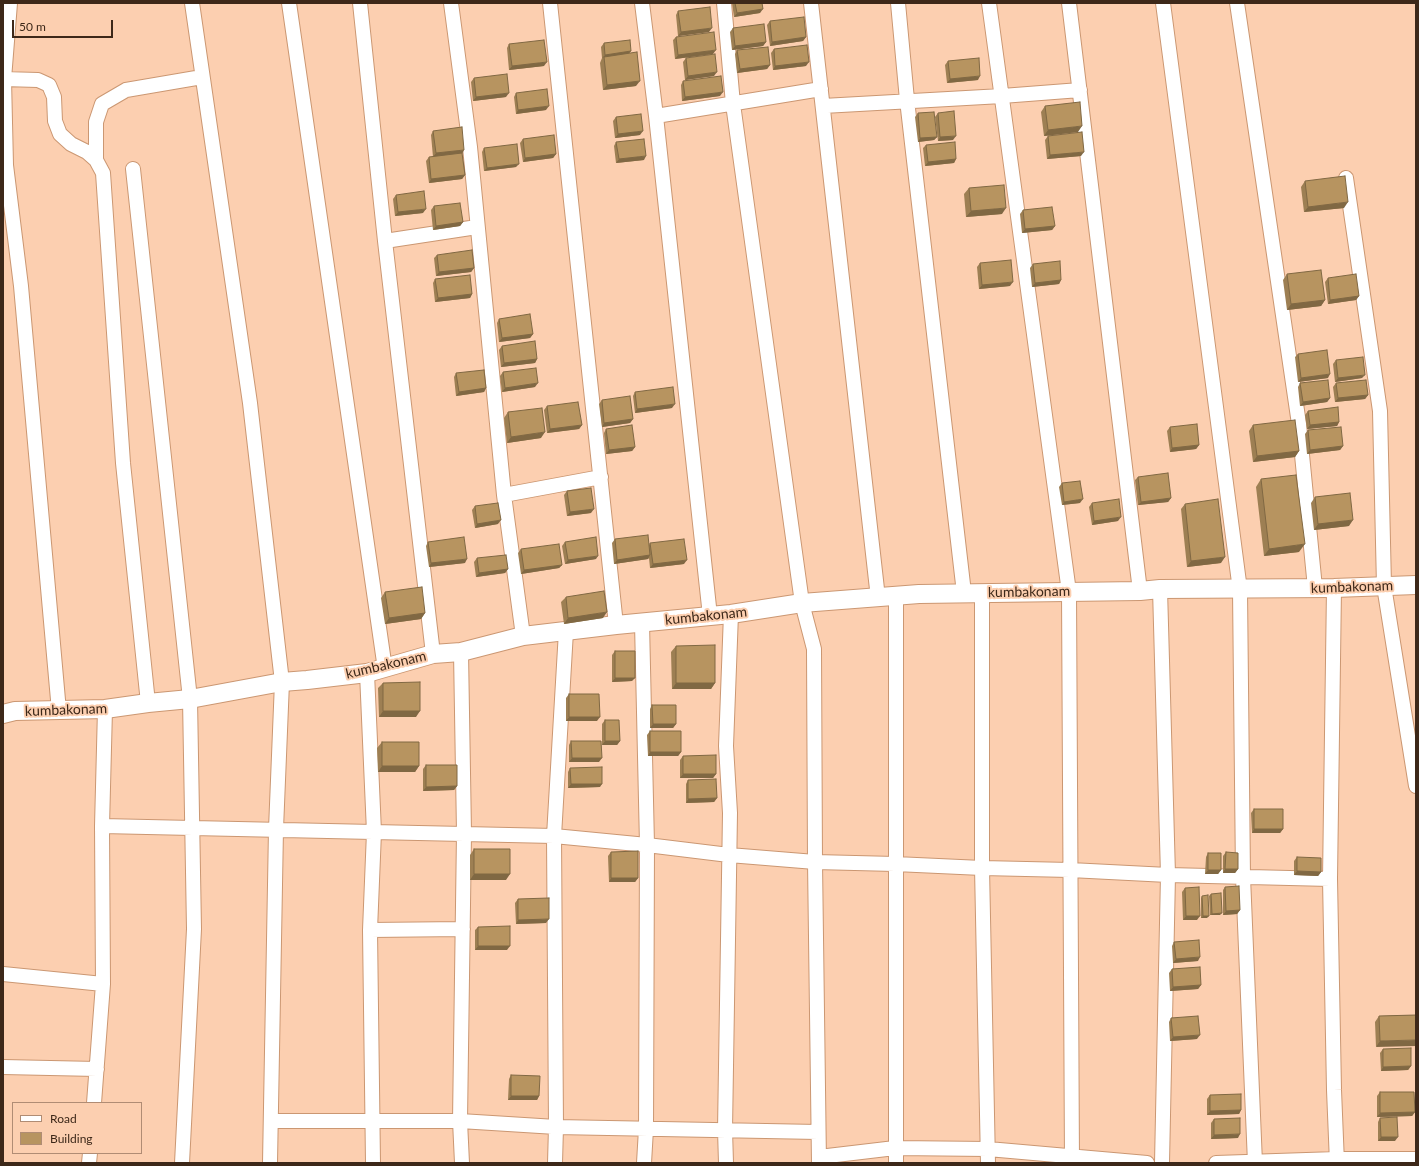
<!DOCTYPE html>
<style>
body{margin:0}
#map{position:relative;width:1419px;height:1166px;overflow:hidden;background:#fccfb0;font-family:Lato,sans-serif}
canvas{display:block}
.frame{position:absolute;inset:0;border:4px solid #3d2819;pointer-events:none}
.legend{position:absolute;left:12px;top:1102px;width:130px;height:52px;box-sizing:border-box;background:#fccfb0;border:1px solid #b08c74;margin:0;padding:5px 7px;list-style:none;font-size:12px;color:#3d2819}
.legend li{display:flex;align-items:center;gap:8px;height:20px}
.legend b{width:20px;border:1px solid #b08c74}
.scale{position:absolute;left:12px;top:20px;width:101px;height:18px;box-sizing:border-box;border:2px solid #3d2819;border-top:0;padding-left:5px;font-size:12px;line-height:14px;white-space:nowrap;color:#3d2819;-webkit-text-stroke:3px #fccfb0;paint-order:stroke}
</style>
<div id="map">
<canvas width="1419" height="1166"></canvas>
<div class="frame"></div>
<ul class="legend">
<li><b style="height:5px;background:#fff"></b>Road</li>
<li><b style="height:11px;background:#b79460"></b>Building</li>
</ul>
<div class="scale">50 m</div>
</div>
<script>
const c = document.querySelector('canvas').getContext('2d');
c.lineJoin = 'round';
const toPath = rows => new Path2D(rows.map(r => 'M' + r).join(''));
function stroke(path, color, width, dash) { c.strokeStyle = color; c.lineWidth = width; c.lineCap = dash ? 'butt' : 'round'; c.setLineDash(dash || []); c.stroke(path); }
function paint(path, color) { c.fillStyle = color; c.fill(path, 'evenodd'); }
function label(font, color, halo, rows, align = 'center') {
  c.font = font + ' Lato,sans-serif'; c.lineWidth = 4; c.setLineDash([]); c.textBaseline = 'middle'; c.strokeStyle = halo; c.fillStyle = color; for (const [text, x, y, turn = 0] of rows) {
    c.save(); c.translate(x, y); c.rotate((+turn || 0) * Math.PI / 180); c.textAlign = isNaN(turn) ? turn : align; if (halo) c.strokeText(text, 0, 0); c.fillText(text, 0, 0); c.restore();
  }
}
const minor = toPath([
 [10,3,4,79,6,165,21,286,59,711],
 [192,3,250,403,282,682,276,829,270,1163],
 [289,3,385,669],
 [360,3,385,241,433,654],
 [451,3,470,147,504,495,523,636],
 [550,3,616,625],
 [642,3,656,116,710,616],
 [724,3,733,104,802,603,814,649,815,862,819,1163],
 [811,3,878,598],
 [898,3,907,100,964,593],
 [989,3,1069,592,1072,1163],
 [1069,3,1140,591],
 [1163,3,1240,590,1243,877,1255,1163],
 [1237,3,1299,424,1315,588],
 [3,79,38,80,49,85,54,97,55,121,60,134,71,144,87,152,96,160,103,173,123,463,148,703],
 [823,106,1002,96,1080,90],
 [656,116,821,89],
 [96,160,96,122,102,104,126,90,202,77],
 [133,169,190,699,194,929,182,1163],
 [1346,178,1380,411,1384,586,1416,786],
 [385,241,477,227],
 [504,495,601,477],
 [1334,588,1330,879,1334,1090,1337,1163],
 [1160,589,1168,875,1162,1163],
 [982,593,982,868,988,1163],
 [642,623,647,845,646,1129,644,1163],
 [461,652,464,833,460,1121,462,1163],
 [367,673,374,832,370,930,373,1163],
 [102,826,554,836,647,845,729,855,815,862,895,864,982,868,1070,870,1168,875,1330,879],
 [370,930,463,929],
 [3,974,103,984],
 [3,1067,97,1069],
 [94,1103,103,984,102,826,105,709],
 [272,1121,460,1121,556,1127,818,1132],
 [819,1157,895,1148,988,1149,1147,1163],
 [89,1163,90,1153],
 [555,1163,556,1127,554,836,566,631],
 [726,1163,725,1130,730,813,726,746,731,614],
 [896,1163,896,596],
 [1216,1163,1337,1159,1416,1159]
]);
const tertiary = toPath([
 [3,714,15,711,105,709,148,703,190,699,282,682,307,680,367,673,433,654,461,652,523,636,616,625,731,614,802,603,919,594,1140,591,1160,589,1334,588,1416,585]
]);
const wall = toPath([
 [732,3,762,3,760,13,734,17],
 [678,11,709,32,678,36,676,15],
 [770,21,806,37,803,41,770,46,767,25],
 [733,28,766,42,763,46,732,50,730,32],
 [676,37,713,54,675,59,673,40],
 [604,43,631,51,629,53,636,86,603,90,600,63,602,58,601,47],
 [509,44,544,66,509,70,507,48],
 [774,49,806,66,773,70,771,53],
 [737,50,770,65,767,69,737,73,735,54],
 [686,58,714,76,685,80,683,62],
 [948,61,978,80,947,83,945,65],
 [474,78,506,97,473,101,471,82],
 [683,81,720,96,682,101,681,85],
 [516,93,546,110,516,114,514,97],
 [1045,106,1078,132,1044,136,1041,112],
 [918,113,937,137,934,140,918,142,915,117],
 [938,113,953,140,938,141,935,117],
 [616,117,640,135,615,138,613,121],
 [433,131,462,153,465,175,462,179,429,183,426,161,429,157,433,157,431,135],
 [1048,136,1081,156,1047,159,1045,140],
 [523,139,556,154,553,158,523,162,520,143],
 [616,142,644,160,616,163,614,146],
 [926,145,956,159,954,163,925,166,923,148],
 [484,148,516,167,484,171,482,152],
 [1305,181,1344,208,1304,212,1301,187],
 [969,188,1002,214,966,217,964,194],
 [396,195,423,213,395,216,393,199],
 [434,206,463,222,460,226,433,230,431,210],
 [1023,210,1055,226,1052,230,1022,233,1020,214],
 [437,255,474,268,471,272,436,276,434,258],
 [980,263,1010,286,979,289,977,267],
 [1033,264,1061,280,1059,284,1032,287,1030,268],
 [1287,274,1325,300,1321,306,1287,310,1283,280],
 [1328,278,1359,296,1356,300,1328,304,1325,282],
 [435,279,472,294,470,298,435,302,433,283],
 [499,319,533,334,530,338,499,342,497,323],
 [502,346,537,359,535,363,501,367,499,350],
 [1298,354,1328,378,1298,382,1295,357],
 [1336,360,1362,378,1335,382,1333,364],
 [503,372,535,387,502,392,500,376],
 [456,373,486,388,484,392,456,396,454,377],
 [1300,383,1330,398,1327,402,1300,406,1298,387],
 [1336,383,1368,395,1365,399,1335,402,1333,387],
 [635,392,672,408,635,413,633,396],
 [602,400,633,419,630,423,602,427,599,404],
 [547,406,582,425,579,429,547,433,544,410],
 [1308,411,1339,422,1337,426,1307,429,1305,415],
 [508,412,541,438,507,443,504,418],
 [1253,425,1299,451,1295,457,1253,462,1249,431],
 [1170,427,1199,445,1196,449,1170,452,1167,431],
 [606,429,635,447,632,451,606,454,604,433],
 [1308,430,1343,446,1340,450,1307,454,1305,434],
 [1138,477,1171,498,1168,502,1138,505,1135,480],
 [1261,479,1299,552,1264,556,1256,487],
 [1062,483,1080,503,1062,505,1059,487],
 [567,491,591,513,567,516,564,495],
 [1315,497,1349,526,1314,530,1311,503],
 [1092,503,1118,521,1092,525,1089,507],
 [1185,504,1221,563,1187,567,1181,509],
 [475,506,498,524,475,528,472,510],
 [615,539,649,545,650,543,684,564,650,568,649,558,648,559,614,564,612,543],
 [428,542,465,563,429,567,426,546],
 [565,542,596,559,565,564,562,546],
 [521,549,562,565,559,568,521,574,518,553],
 [477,558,508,569,505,573,476,577,474,562],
 [385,592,425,613,421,619,385,624,381,598],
 [566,597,603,618,564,624,561,602],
 [676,646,715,683,711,689,672,689,671,652],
 [615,651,632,681,612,682,612,655],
 [383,683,416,717,379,717,378,688],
 [569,694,597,721,566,721,566,698],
 [652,705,676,724,673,728,650,728,650,709],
 [605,720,620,741,617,745,602,745,602,724],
 [650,731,681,752,678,756,648,756,647,735],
 [571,741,599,762,569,762,569,745],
 [382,742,419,766,415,772,378,772,377,748],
 [683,756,716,774,713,778,680,778,680,760],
 [426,765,457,786,454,790,423,791,423,769],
 [570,768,600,787,568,788,568,772],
 [688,780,717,798,714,802,686,803,686,784],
 [1254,809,1283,829,1280,833,1252,833,1251,813],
 [474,849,506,880,470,880,470,855],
 [611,852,638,878,635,882,609,882,608,856],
 [1226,852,1238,869,1235,873,1223,873,1223,856],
 [1208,853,1221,870,1218,874,1205,874,1206,857],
 [1297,857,1321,872,1318,876,1294,875,1294,861],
 [1225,887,1240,910,1237,914,1223,915,1223,890],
 [1185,888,1197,920,1183,920,1182,892],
 [1211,894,1220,915,1210,915,1209,896],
 [1202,896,1207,918,1201,918,1201,898],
 [518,899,546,923,516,924,515,903],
 [478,927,507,950,475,950,475,930],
 [1174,942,1198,961,1173,963,1172,946],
 [1172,969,1201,985,1198,989,1170,991,1169,973],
 [1416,1015,1376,1047,1375,1022,1379,1016],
 [1171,1018,1197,1039,1170,1041,1169,1022],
 [1383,1049,1411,1066,1408,1070,1381,1071,1380,1053],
 [511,1075,539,1096,537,1100,508,1100,509,1079],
 [1380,1092,1415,1112,1412,1116,1377,1117,1377,1096],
 [1210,1095,1241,1110,1239,1114,1207,1115,1207,1099],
 [1380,1118,1395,1141,1378,1141,1378,1122],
 [1214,1119,1238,1138,1211,1139,1211,1123]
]);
const shadedWall = toPath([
 [763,9,760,13,734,17,737,13],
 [712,28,709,32,678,36,681,32],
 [806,37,803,41,770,46,772,42],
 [766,42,763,46,732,50,735,46],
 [716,50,713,54,675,59,678,55],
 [631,51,628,55,604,57,602,58,605,55],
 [547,62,544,66,509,70,512,66],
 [809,62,806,66,773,70,775,66],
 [770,65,767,69,737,73,740,69],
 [717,72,714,76,685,80,688,76],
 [980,76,978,80,947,83,950,79],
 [640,81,636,86,603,90,607,85],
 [723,92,720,96,682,101,685,97],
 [509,93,506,97,473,101,476,97],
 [549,106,546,110,516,114,518,110],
 [1082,126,1078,132,1044,136,1048,130],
 [643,131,640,135,615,138,618,134],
 [956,136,953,140,938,141,940,137],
 [937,137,934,140,918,142,920,138],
 [464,150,462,154,433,157,436,153],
 [1084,152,1081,156,1047,159,1050,155],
 [556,154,553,158,523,162,525,158],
 [646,156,644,160,616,163,619,159],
 [956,159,954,163,925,166,928,162],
 [519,164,516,167,484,171,487,168],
 [465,175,462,179,429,183,431,179],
 [1348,202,1344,208,1304,212,1308,207],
 [1006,208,1002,214,966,217,971,211],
 [426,209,423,213,395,216,398,212],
 [463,222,460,226,433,230,436,226],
 [1055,226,1052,230,1022,233,1025,229],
 [474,268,471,272,436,276,439,272],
 [1061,280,1059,284,1032,287,1035,283],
 [1013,282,1010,286,979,289,982,285],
 [472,294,470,298,435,302,438,298],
 [1359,296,1356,300,1328,304,1330,300],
 [1325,300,1321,306,1287,310,1291,304],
 [533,334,530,338,499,342,502,338],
 [537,359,535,363,501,367,504,363],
 [1330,374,1328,378,1298,382,1301,378],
 [1365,375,1362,378,1335,382,1338,378],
 [538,383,535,387,502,392,505,388],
 [486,388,484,392,456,396,459,392],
 [1368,395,1365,399,1335,402,1338,398],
 [1330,398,1327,402,1300,406,1303,402],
 [675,404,672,408,635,413,637,409],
 [633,419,630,423,602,427,604,423],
 [1339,422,1337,426,1307,429,1310,425],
 [582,425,579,429,547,433,550,429],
 [545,432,541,438,507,443,511,437],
 [1199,445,1196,449,1170,452,1172,448],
 [1343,446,1340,450,1307,454,1310,450],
 [635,447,632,451,606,454,609,450],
 [1299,451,1295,457,1253,462,1257,456],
 [1171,498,1168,502,1138,505,1141,502],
 [1083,499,1080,503,1062,505,1064,502],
 [594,509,591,513,567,516,570,512],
 [1121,517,1118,521,1092,525,1094,521],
 [501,520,498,524,475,528,477,524],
 [1353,520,1349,526,1314,530,1318,524],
 [1305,544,1299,552,1264,556,1269,549],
 [650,555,648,559,614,564,617,560],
 [598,556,596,559,565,564,568,560],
 [1225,557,1221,563,1187,567,1191,561],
 [467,559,465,563,429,567,431,563],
 [687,560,684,564,650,568,653,564],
 [562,565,559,568,521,574,524,570],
 [508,569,505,573,476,577,479,573],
 [607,612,603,618,564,624,568,618],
 [425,613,421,619,385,624,389,618],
 [615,678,635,678,632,681,612,682],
 [676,683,715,683,711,689,672,689],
 [383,711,420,711,416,717,379,717],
 [569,717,600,717,597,721,566,721],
 [653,724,676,724,673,728,650,728],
 [605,741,620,741,617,745,602,745],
 [650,752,681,752,678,756,648,756],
 [572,758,602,758,599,762,569,762],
 [382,766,419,766,415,772,378,772],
 [683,774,716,774,713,778,680,778],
 [571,784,602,784,600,787,568,788],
 [457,786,454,790,423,791,426,787],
 [717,798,714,802,686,803,688,799],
 [1254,829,1283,829,1280,833,1252,833],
 [1225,869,1238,869,1235,873,1223,873],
 [1208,870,1221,870,1218,874,1205,874],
 [1297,871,1321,872,1318,876,1294,875],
 [474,874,510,874,506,880,470,880],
 [611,878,638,878,635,882,609,882],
 [1240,910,1237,914,1223,915,1226,911],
 [1222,913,1220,915,1210,915,1212,914],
 [1186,916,1200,916,1197,920,1183,920],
 [1203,916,1209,916,1207,918,1201,918],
 [549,919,546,923,516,924,518,920],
 [478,946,510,946,507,950,475,950],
 [1200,957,1198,961,1173,963,1176,959],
 [1201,985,1198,989,1170,991,1173,987],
 [1200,1035,1197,1039,1170,1041,1173,1037],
 [1416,1040,1416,1046,1376,1047,1380,1041],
 [1411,1066,1408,1070,1381,1071,1383,1067],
 [511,1096,539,1096,537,1100,508,1100],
 [1241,1110,1239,1114,1207,1115,1210,1111],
 [1415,1112,1412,1116,1377,1117,1380,1113],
 [1240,1134,1238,1138,1211,1139,1214,1135],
 [1381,1137,1398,1137,1395,1141,1378,1141]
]);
const building = toPath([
 [735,3,762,3,763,9,737,13,735,3],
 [710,7,712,28,681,32,678,11,710,7],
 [804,17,806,37,772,42,770,21,804,17],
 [764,24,766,42,735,46,733,28,764,24],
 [714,32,716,50,678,55,676,37,714,32],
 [544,40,547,62,512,66,509,44,544,40],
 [630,40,631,51,605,55,604,43,630,40],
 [807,45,809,62,775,66,774,49,807,45],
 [768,47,770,65,740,69,737,50,768,47],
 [637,52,640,81,607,85,604,57,637,52],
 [715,54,717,72,688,76,686,58,715,54],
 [979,58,980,76,950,79,948,61,979,58],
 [507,74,509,93,476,97,474,78,507,74],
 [721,76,723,92,685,97,683,81,721,76],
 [547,89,549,106,518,110,516,93,547,89],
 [1080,102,1082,126,1048,130,1045,106,1080,102],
 [954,111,956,136,940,137,938,113,954,111],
 [934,112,937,137,920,138,918,113,934,112],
 [641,114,643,131,618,134,616,117,641,114],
 [462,127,464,150,436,153,433,131,462,127],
 [1082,132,1084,152,1050,155,1048,136,1082,132],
 [554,135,556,154,525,158,523,139,554,135],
 [644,139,646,156,619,159,616,142,644,139],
 [955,142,956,159,928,162,926,145,955,142],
 [517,144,519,164,487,168,484,148,517,144],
 [462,153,465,175,431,179,429,157,462,153],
 [1345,176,1348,202,1308,207,1305,181,1345,176],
 [1004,185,1006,208,971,211,969,188,1004,185],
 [424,191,426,209,398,212,396,195,424,191],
 [460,203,463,222,436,226,434,206,460,203],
 [1052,207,1055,226,1025,229,1023,210,1052,207],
 [472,250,474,268,439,272,437,255,472,250],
 [1011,260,1013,282,982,285,980,263,1011,260],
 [1060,261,1061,280,1035,283,1033,264,1060,261],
 [1321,270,1325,300,1291,304,1287,274,1321,270],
 [1356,274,1359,296,1330,300,1328,278,1356,274],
 [470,275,472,294,438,298,435,279,470,275],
 [530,314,533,334,502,338,499,319,530,314],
 [535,341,537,359,504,363,502,346,535,341],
 [1327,350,1330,374,1301,378,1298,354,1327,350],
 [1363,357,1365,375,1338,378,1336,360,1363,357],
 [536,368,538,383,505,388,503,372,536,368],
 [484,370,486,388,459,392,456,373,484,370],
 [1328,380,1330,398,1303,402,1300,383,1328,380],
 [1366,380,1368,395,1338,398,1336,383,1366,380],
 [673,387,675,404,637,409,635,392,673,387],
 [630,396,633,419,604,423,602,400,630,396],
 [578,402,582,425,550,429,547,406,578,402],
 [1338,407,1339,422,1310,425,1308,411,1338,407],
 [542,408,545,432,511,437,508,412,542,408],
 [1295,420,1299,451,1257,456,1253,425,1295,420],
 [1197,424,1199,445,1172,448,1170,427,1197,424],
 [632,425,635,447,609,450,606,429,632,425],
 [1341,427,1343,446,1310,450,1308,430,1341,427],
 [1168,473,1171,498,1141,502,1138,477,1168,473],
 [1296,475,1305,544,1269,549,1261,479,1296,475],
 [1080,481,1083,499,1064,502,1062,483,1080,481],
 [591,488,594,509,570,512,567,491,591,488],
 [1350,493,1353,520,1318,524,1315,497,1350,493],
 [1119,499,1121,517,1094,521,1092,503,1119,499],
 [1218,499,1225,557,1191,561,1185,504,1218,499],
 [498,503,501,520,477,524,475,506,498,503],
 [648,535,650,555,617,560,615,539,648,535],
 [464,537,467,559,431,563,428,542,464,537],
 [596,537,598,556,568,560,565,542,596,537],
 [684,539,687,560,653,564,650,543,684,539],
 [559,544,562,565,524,570,521,549,559,544],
 [506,555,508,569,479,573,477,558,506,555],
 [422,587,425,613,389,618,385,592,422,587],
 [604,591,607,612,568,618,566,597,604,591],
 [715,645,715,683,676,683,676,646,715,645],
 [615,651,635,651,635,678,615,678,615,651],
 [420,682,420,711,383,711,383,683,420,682],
 [569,694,599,694,600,717,569,717,569,694],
 [652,705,676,705,676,724,653,724,652,705],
 [605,720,619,720,620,741,605,741,605,720],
 [650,731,681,731,681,752,650,752,650,731],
 [571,741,601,741,602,758,572,758,571,741],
 [382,742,419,742,419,766,382,766,382,742],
 [716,755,716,774,683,774,683,756,716,755],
 [426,765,457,765,457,786,426,787,426,765],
 [602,767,602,784,571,784,570,768,602,767],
 [716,779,717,798,688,799,688,780,716,779],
 [1254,809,1283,809,1283,829,1254,829,1254,809],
 [474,849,510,849,510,874,474,874,474,849],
 [638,851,638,878,611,878,611,852,638,851],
 [1226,852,1238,853,1238,869,1225,869,1226,852],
 [1208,853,1221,853,1221,870,1208,870,1208,853],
 [1297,857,1321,858,1321,872,1297,871,1297,857],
 [1239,886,1240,910,1226,911,1225,887,1239,886],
 [1199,887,1200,916,1186,916,1185,888,1199,887],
 [1221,893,1222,913,1212,914,1211,894,1221,893],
 [1208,895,1209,916,1203,916,1202,896,1208,895],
 [549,898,549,919,518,920,518,899,549,898],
 [510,926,510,946,478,946,478,927,510,926],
 [1199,940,1200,957,1176,959,1174,942,1199,940],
 [1200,967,1201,985,1173,987,1172,969,1200,967],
 [1416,1015,1416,1040,1380,1041,1379,1016,1416,1015],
 [1198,1016,1200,1035,1173,1037,1171,1018,1198,1016],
 [1411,1048,1411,1066,1383,1067,1383,1049,1411,1048],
 [511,1075,540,1076,539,1096,511,1096,511,1075],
 [1380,1092,1414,1092,1415,1112,1380,1113,1380,1092],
 [1241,1094,1241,1110,1210,1111,1210,1095,1241,1094],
 [1397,1117,1398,1137,1381,1137,1380,1118,1397,1117],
 [1240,1118,1240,1134,1214,1135,1214,1119,1240,1118]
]);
const streetNames = [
 ["kumbakonam",1352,587,-2],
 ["kumbakonam",1029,592,-1],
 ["kumbakonam",706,616,-6],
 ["kumbakonam",386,665,-13],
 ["kumbakonam",66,710,-2]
];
stroke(minor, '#cb9772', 16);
stroke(tertiary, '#cb9772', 20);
stroke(minor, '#fff', 14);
stroke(tertiary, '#fff', 18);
paint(wall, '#9d7f53');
paint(shadedWall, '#806843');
paint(building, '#b79460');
stroke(building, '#806843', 1);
label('14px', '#3d2819', '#fccfb0', streetNames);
</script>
